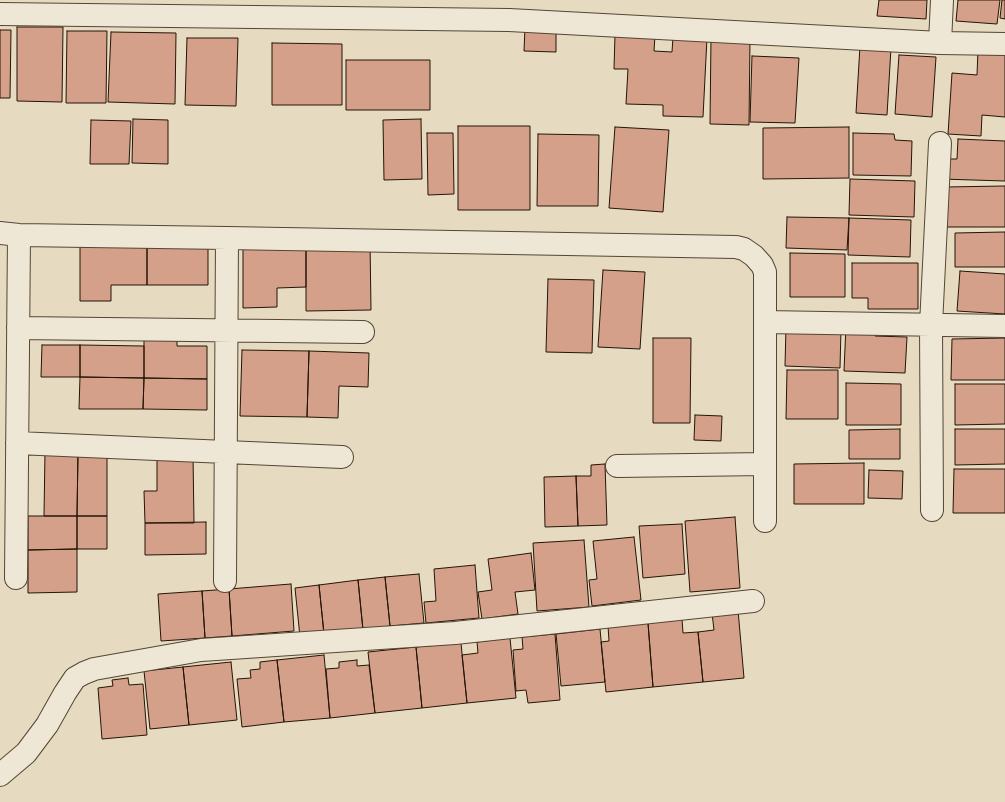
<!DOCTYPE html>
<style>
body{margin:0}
canvas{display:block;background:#e6dac0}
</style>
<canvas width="1005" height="802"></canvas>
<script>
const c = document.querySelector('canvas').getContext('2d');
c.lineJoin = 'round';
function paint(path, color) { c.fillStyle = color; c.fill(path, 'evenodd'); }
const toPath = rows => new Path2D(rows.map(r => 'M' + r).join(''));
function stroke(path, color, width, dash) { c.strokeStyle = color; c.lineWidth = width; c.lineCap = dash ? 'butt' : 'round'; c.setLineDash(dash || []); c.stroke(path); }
const building = toPath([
 [879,0,927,0,926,19,877,16,879,0],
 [958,0,1000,0,997,24,956,21,958,0],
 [1002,0,1005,0,1005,19,1000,18,1002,0],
 [17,27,63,27,62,102,17,101,17,27],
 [525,28,556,29,556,52,524,51,525,28],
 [0,30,11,30,10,98,0,98,0,30],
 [67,31,107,31,106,103,66,103,67,31],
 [111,32,176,33,175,104,108,102,111,32],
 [615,35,655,35,654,51,672,52,673,37,707,38,703,117,663,116,663,105,626,104,628,69,614,69,615,35],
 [187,38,238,38,236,106,185,105,187,38],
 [711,38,750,39,749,125,710,124,711,38],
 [272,43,342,44,342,105,272,105,272,43],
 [860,46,891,48,887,115,856,113,860,46],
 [978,50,1005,52,1005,117,982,115,981,136,948,134,952,73,977,75,978,50],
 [899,55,936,57,932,117,895,114,899,55],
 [752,56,799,58,795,123,750,122,752,56],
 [346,60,430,60,430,110,346,110,346,60],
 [133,119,168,120,168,164,132,163,133,119],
 [421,119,422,179,384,180,383,120,421,119],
 [91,120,131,121,129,164,90,164,91,120],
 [458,126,530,126,530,210,458,210,458,126],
 [615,127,669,130,663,212,609,208,615,127],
 [849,127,849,178,763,179,763,128,849,127],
 [427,133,453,133,454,194,428,195,427,133],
 [853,133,894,134,895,140,912,141,911,176,853,175,853,133],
 [538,134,599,135,598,206,537,206,538,134],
 [958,139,1005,141,1005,181,941,179,942,159,957,159,958,139],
 [850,179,915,181,914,217,849,215,850,179],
 [1005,186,1005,227,945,227,945,187,1005,186],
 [787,217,849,218,847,250,786,248,787,217],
 [849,218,911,220,910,257,848,255,849,218],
 [1005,232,1005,267,955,267,955,233,1005,232],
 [80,241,147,241,147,285,111,285,111,301,80,301,80,241],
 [147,241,208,241,208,285,147,285,147,241],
 [370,241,371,310,306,311,306,242,370,241],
 [243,242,306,242,306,287,277,288,277,307,243,308,243,242],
 [790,253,845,254,845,297,790,297,790,253],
 [852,263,918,263,918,309,868,309,868,298,852,298,852,263],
 [603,270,645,272,640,349,598,347,603,270],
 [960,271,1005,274,1005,314,957,311,960,271],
 [548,279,594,280,592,353,546,352,548,279],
 [846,325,875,326,875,336,907,337,905,373,844,371,846,325],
 [786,327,841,329,840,368,785,366,786,327],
 [144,333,177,334,177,346,207,346,207,379,144,378,144,333],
 [653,338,691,338,690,423,653,423,653,338],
 [1005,338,1005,380,951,380,952,339,1005,338],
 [42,345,80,345,80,377,41,377,42,345],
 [80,345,144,346,144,378,80,377,80,345],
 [242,350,309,351,307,417,240,416,242,350],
 [309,351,369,353,368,387,339,386,338,418,307,417,309,351],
 [787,370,838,370,838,419,786,419,787,370],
 [80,377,144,378,143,409,79,409,80,377],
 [144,378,207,379,207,410,143,409,144,378],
 [846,383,901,384,901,425,846,425,846,383],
 [955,384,1005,384,1005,424,955,425,955,384],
 [695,415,722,416,721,441,694,440,695,415],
 [900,429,900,459,849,459,849,430,900,429],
 [955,429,1005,429,1005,464,955,465,955,429],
 [45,452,78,452,77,516,44,516,45,452],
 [78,452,107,452,107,516,77,516,78,452],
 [193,455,194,523,145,523,144,491,157,491,157,456,193,455],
 [864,463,864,504,794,504,794,464,864,463],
 [605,464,607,525,578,526,576,476,591,476,591,465,605,464],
 [954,469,1005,469,1005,513,953,513,954,469],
 [869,470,903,471,902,499,868,498,869,470],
 [576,476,578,526,545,527,544,477,576,476],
 [28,516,77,516,77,549,28,550,28,516],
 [77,516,107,516,107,549,77,549,77,516],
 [735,517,740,588,690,592,685,521,735,517],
 [206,522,206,554,145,555,145,523,206,522],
 [682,524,685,574,643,578,639,526,682,524],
 [634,537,641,600,592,606,589,580,597,579,593,541,634,537],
 [584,540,589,607,537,611,533,543,584,540],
 [77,549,77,592,28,593,28,550,77,549],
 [531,553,535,590,515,592,518,614,482,619,478,592,492,590,488,559,531,553],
 [475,565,479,618,426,623,424,602,436,601,434,569,475,565],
 [419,574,424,623,390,626,385,577,419,574],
 [385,577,390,626,363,630,358,580,385,577],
 [358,580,363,630,324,634,319,585,358,580],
 [291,584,294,631,232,636,229,589,291,584],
 [319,585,324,634,300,637,295,588,319,585],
 [229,589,232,636,205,638,202,591,229,589],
 [202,591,205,638,161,641,158,594,202,591],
 [738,610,744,678,703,682,698,632,714,630,712,613,738,610],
 [682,619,683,633,698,632,703,682,653,687,648,623,682,619],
 [648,623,653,687,606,692,601,642,609,641,608,626,648,623],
 [600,629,605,682,561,686,556,634,600,629],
 [555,634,560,700,528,703,526,690,516,691,513,650,523,649,522,637,555,634],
 [510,638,516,698,467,703,462,655,478,653,477,642,510,638],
 [461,643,467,703,422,708,416,647,461,643],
 [416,647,422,708,375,713,368,652,416,647],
 [324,655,330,718,284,722,277,660,324,655],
 [277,660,284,722,242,727,237,679,251,678,250,670,260,669,260,662,277,660],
 [357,660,357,666,369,665,375,713,330,718,326,669,339,668,339,662,357,660],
 [231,662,237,720,189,725,183,667,231,662],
 [183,667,189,725,150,729,144,671,183,667],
 [128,678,129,685,143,684,147,735,102,739,98,688,113,686,112,680,128,678]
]);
const minor = toPath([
 [0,14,509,20,940,43,1005,44],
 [940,43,942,0],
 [0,233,19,235,227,238,736,247,744,249,754,256,762,265,765,272,765,521],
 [765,322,1005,326],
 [18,328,363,332],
 [17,443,342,457],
 [617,466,765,464],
 [932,510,931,325,940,143],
 [16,578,19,235],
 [225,581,227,238],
 [0,775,26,753,47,725,65,693,75,678,84,673,94,669,201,650,455,633,753,601]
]);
paint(building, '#d5a089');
stroke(building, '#241506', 1);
stroke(minor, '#544634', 24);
stroke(minor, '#efe7d6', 22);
</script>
